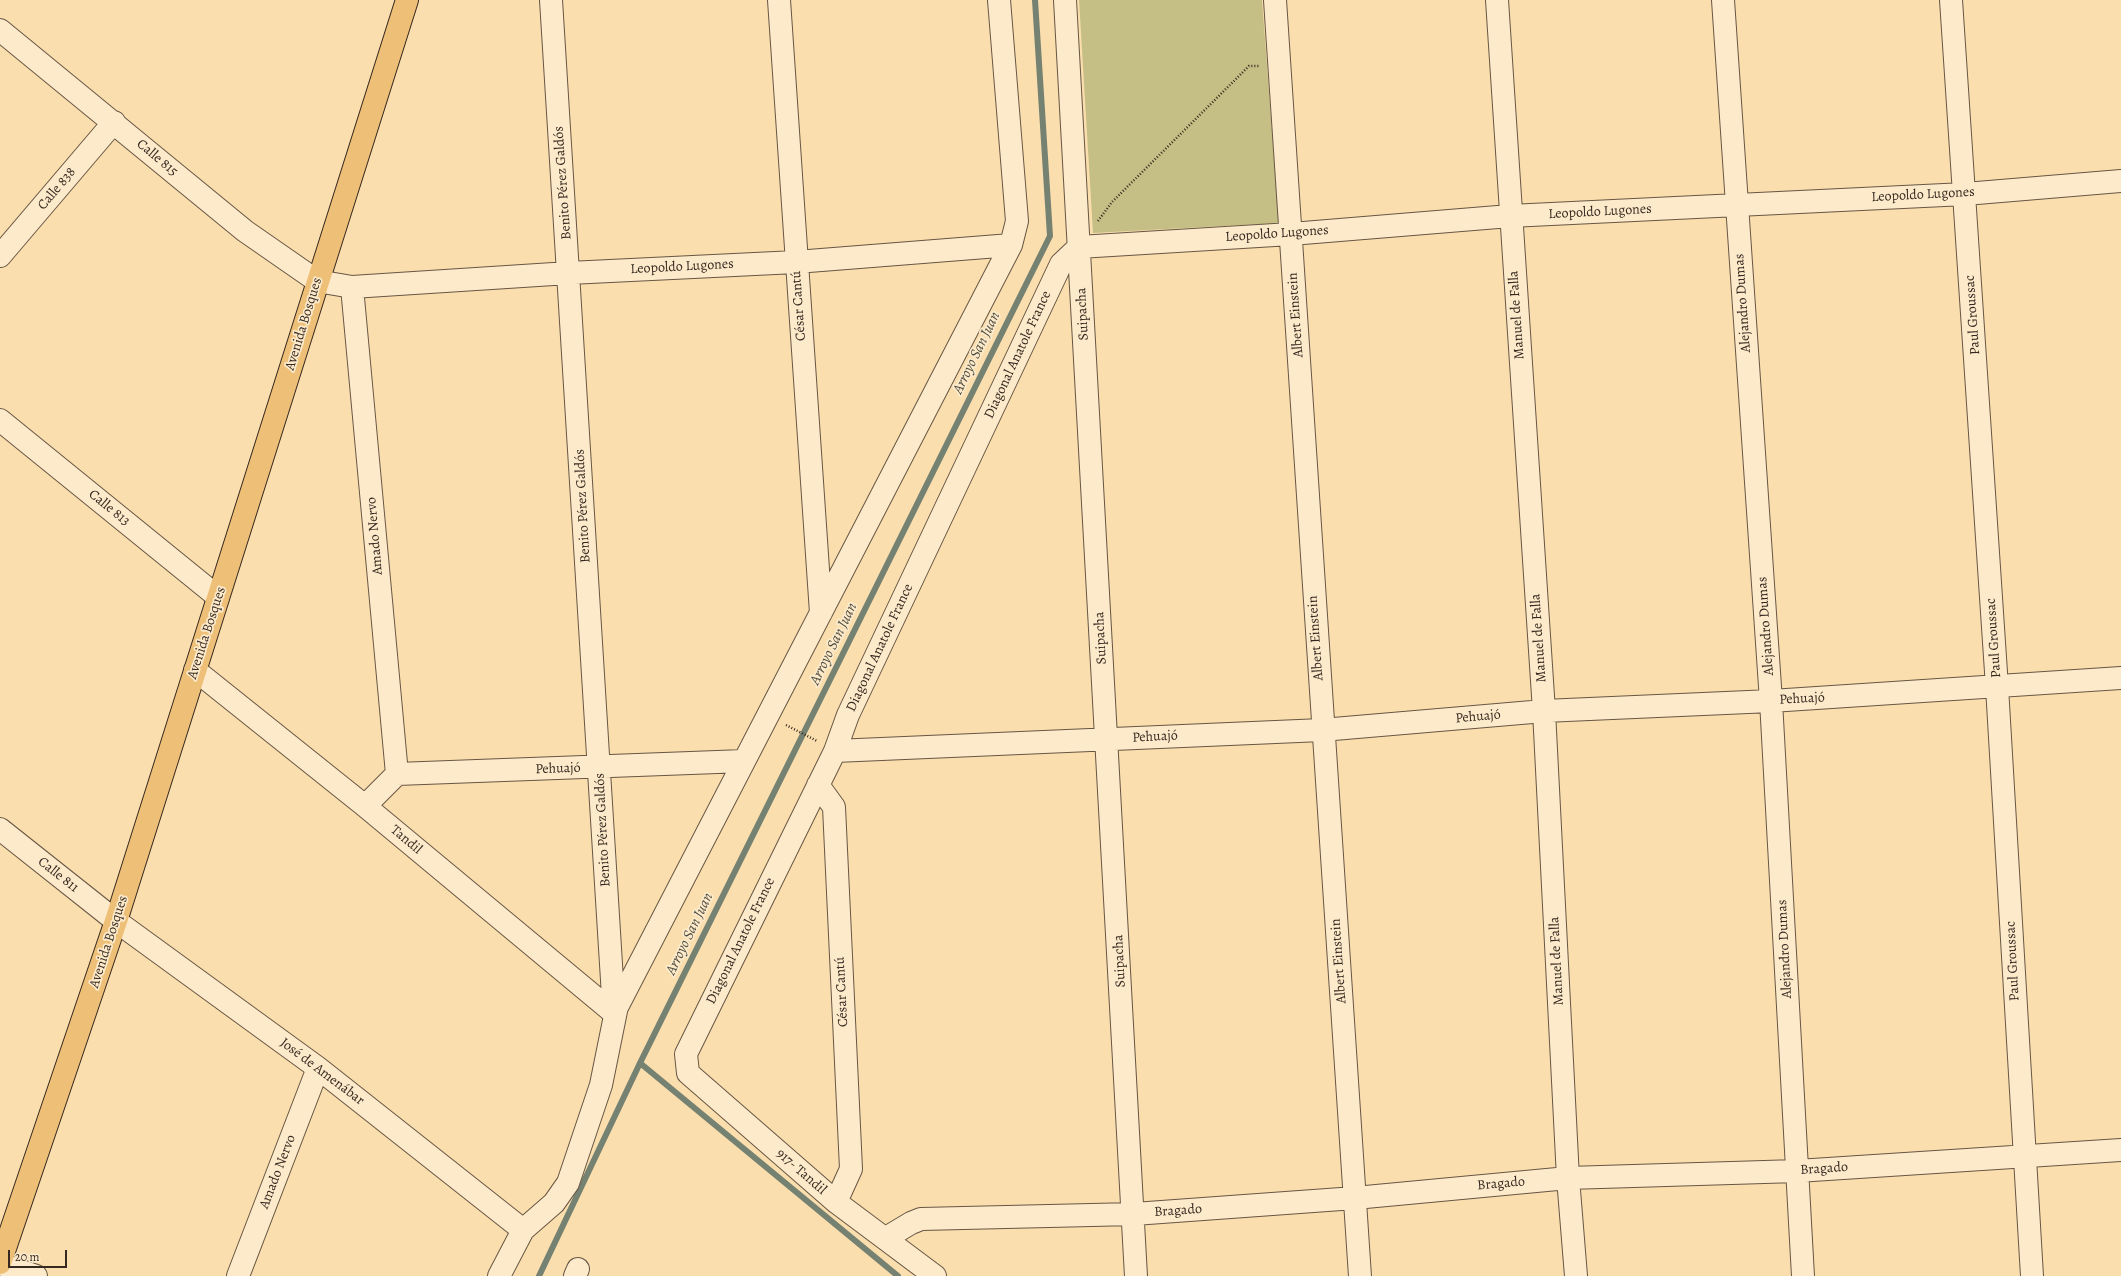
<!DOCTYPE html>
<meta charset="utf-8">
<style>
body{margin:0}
#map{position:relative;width:2121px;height:1276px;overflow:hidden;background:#fbdeae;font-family:Alegreya,serif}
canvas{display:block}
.scale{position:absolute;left:8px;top:1250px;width:59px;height:18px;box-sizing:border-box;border:2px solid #362921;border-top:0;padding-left:5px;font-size:12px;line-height:14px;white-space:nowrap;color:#362921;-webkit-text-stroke:3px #fceaca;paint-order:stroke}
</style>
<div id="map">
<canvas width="2121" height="1276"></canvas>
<div class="scale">20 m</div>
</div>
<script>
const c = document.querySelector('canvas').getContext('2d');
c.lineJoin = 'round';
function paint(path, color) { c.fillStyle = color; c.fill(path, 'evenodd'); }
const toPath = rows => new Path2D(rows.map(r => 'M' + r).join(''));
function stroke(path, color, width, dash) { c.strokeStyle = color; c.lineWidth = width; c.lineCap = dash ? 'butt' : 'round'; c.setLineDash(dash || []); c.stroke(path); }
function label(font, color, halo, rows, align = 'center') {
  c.font = font + ' Alegreya,serif'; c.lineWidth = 3.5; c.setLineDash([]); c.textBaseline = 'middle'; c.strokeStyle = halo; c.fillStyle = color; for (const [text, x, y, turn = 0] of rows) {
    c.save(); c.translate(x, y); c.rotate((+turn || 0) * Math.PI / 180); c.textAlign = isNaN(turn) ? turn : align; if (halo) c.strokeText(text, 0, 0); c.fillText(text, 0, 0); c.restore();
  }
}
const green = toPath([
 [1079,0,1262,0,1279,223,1093,233]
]);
const stream = toPath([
 [640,1063,898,1276],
 [539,1276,640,1063,1050,236,1035,0]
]);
const path = toPath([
 [1098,221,1112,202,1249,66,1260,66],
 [786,725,817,741]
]);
const minor = toPath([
 [551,0,614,1012],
 [779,0,821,613],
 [1065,0,1136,1276],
 [1275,0,1360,1276],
 [1497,0,1544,711,1568,1178,1576,1276],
 [1723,0,1771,701,1803,1276],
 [1951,0,1997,687,2032,1276],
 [0,30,245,231,317,281,352,287,397,774,365,806],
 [0,256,114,122],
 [352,287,569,273,796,262,1011,245],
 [0,420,218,597],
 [195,670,365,806,614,1013],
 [835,751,1322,730,1544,711,1771,701,2121,678],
 [397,774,744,761],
 [818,785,834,807,851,1169,836,1202],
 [0,829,116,921,318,1068,523,1230],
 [614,1013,1011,245,1017,221,999,0],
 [886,1238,911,1223,921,1219,1134,1214,1355,1198,1568,1178,1797,1171,2121,1150],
 [0,1264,36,1276],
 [238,1276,318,1068],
 [499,1276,523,1230,554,1203,568,1183,601,1085,617,1006],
 [575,1276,578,1269],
 [935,1276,836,1202,688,1073,686,1054,835,751,848,715,1061,264,1079,247,1291,234,1510,216,1965,194,2121,181]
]);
const major = toPath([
 [0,1263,116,921,407,0]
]);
const streetNames = [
 ["Calle 815",157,158,40],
 ["Benito Pérez Galdós",563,183,-94],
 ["Calle 838",57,189,-50],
 ["Leopoldo Lugones",1923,195,-3],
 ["Leopoldo Lugones",1600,212,-3],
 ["Leopoldo Lugones",1277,234,-4],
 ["Leopoldo Lugones",682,267,-3],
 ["Alejandro Dumas",1743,303,-94],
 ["César Cantú",799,306,-94],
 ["Suipacha",1083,314,-93],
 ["Albert Einstein",1296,315,-94],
 ["Manuel de Falla",1517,315,-94],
 ["Paul Groussac",1973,315,-94],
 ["Avenida Bosques",304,324,-73],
 ["Diagonal Anatole France",1018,355,-65],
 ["Benito Pérez Galdós",583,506,-93],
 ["Calle 813",109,508,39],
 ["Amado Nervo",375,536,-95],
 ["Alejandro Dumas",1766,626,-94],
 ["Avenida Bosques",207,633,-72],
 ["Suipacha",1101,638,-93],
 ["Albert Einstein",1316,638,-94],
 ["Manuel de Falla",1539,638,-94],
 ["Paul Groussac",1994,638,-94],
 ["Diagonal Anatole France",880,648,-65],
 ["Pehuajó",1802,699,-3],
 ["Pehuajó",1478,717,-5],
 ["Pehuajó",1155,737,-3],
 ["Pehuajó",558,769,-2],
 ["Benito Pérez Galdós",603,830,-93],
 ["Tandil",406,840,40],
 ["Calle 811",58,875,38],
 ["Diagonal Anatole France",741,941,-64],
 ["Avenida Bosques",109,942,-72],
 ["Alejandro Dumas",1785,949,-93],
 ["Suipacha",1120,961,-93],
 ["Albert Einstein",1339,961,-94],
 ["Manuel de Falla",1557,961,-93],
 ["Paul Groussac",2013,961,-93],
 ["César Cantú",842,992,-93],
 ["José de Amenábar",322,1072,37],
 ["Bragado",1824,1169,-4],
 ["Amado Nervo",278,1172,-69],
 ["917- Tandil",801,1172,41],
 ["Bragado",1501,1184,-5],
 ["Bragado",1178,1211,-4]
];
const waterNames = [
 ["Arroyo San Juan",977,353,-64],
 ["Arroyo San Juan",834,644,-64],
 ["Arroyo San Juan",690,934,-64]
];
paint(green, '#c6bf85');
stroke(stream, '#758171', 6);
stroke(minor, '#675644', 24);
stroke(major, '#362921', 24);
stroke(path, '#362921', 2.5, [1, 2]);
stroke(minor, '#fceaca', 22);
stroke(major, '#eebf77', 22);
label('14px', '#362921', '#fceaca', streetNames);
label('italic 15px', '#504e42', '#fceaca', waterNames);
</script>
